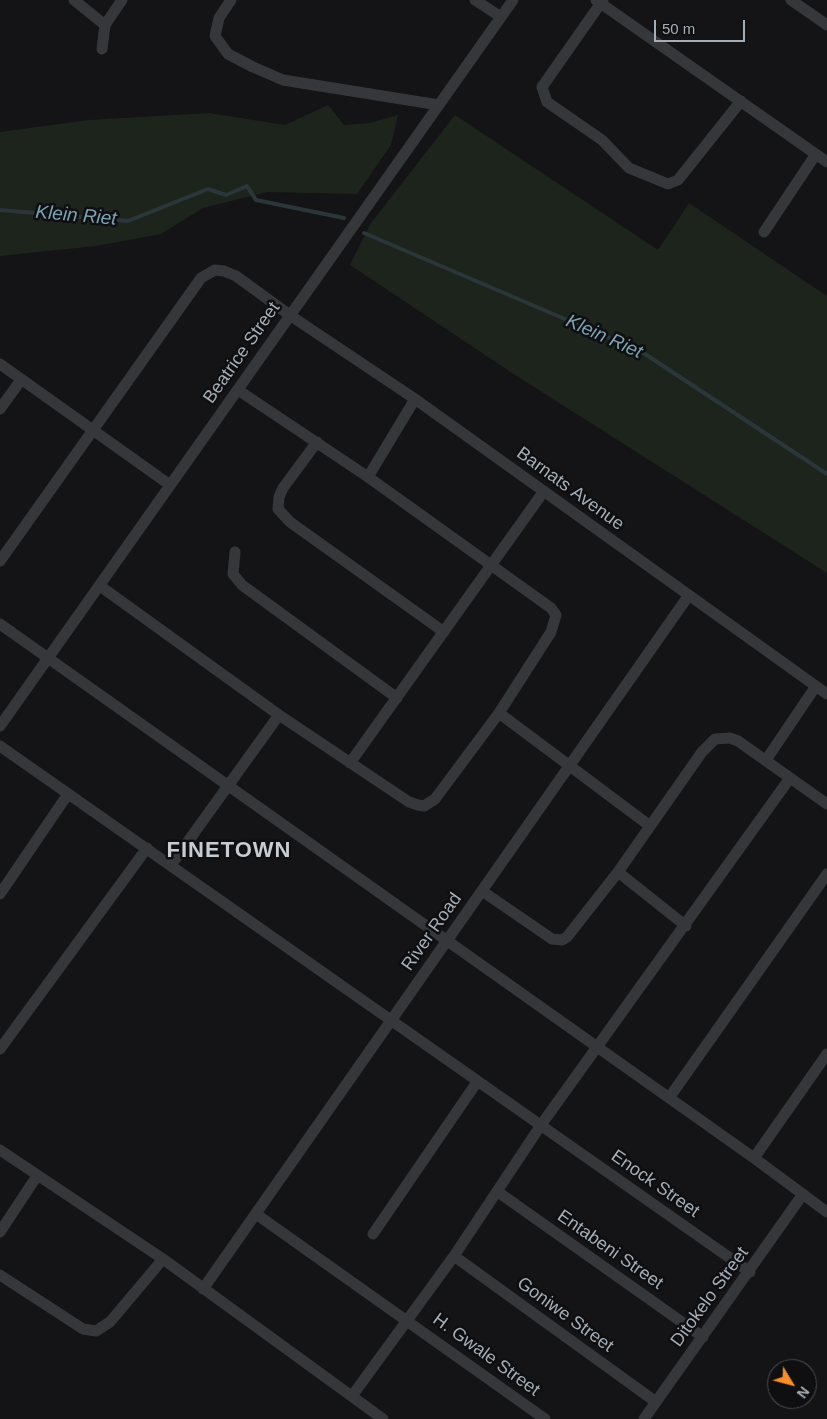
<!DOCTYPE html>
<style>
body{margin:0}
#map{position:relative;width:827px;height:1419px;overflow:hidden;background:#141416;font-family:Arial,sans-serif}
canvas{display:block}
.north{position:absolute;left:767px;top:1359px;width:50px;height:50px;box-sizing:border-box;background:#0f0f11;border:1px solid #4b4f53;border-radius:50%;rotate:127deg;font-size:14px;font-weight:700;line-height:20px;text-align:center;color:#a5aeb7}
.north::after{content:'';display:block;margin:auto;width:18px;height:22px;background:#f88d29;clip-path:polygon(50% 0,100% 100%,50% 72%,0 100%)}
.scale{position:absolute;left:654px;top:20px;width:91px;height:22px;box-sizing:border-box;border:2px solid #a5aeb7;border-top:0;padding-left:6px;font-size:15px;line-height:18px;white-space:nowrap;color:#a5aeb7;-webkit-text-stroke:4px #0f0f11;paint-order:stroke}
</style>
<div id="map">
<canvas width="827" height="1419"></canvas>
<div class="north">N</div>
<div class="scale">50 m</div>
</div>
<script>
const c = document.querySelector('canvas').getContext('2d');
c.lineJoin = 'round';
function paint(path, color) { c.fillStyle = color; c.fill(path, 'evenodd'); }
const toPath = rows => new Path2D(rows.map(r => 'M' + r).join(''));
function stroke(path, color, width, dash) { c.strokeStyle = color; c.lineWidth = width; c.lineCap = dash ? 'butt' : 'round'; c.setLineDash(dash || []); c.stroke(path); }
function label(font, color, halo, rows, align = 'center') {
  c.font = font + ' Arial,sans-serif'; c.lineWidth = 5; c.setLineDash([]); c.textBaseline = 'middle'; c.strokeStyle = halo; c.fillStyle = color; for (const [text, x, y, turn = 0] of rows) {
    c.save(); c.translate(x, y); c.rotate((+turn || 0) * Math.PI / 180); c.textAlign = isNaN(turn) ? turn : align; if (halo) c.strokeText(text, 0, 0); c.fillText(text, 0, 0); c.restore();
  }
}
const green = toPath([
 [328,105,344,125,370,123,398,115,391,145,357,194,267,192,203,208,161,234,96,246,0,256,0,132,89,120,209,113,285,125],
 [455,115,658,250,689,203,827,296,827,573,512,373,350,265,371,223]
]);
const stream = toPath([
 [0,210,128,221,208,189,226,195,247,186,256,200,344,218],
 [364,233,642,352,827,474]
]);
const minor = toPath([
 [74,0,105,25],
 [231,0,219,18,215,36,228,54,253,67,283,80,439,105],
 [475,0,501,17],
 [596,0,827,162],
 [603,0,542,87,547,102,602,140,629,168,668,184,678,180,741,101],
 [791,0,827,25],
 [102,49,105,25,122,0],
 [764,232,816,154],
 [0,364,170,485],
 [0,409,21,380],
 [317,442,283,488,279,497,278,509,290,522,444,632],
 [368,477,415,399],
 [235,552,233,574,242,585,397,698],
 [0,561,201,278,215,270,224,271,236,276,291,316,415,399,827,694],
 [100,586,279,715,409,802,418,805,424,806,435,799,499,713,551,632,556,615,551,608,368,477,238,390],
 [0,624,754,1158,827,1212],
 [499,713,650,826],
 [0,726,513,0],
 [0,746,750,1272],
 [766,760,816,686],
 [350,763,544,491],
 [171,865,279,715],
 [618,872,686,926],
 [482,891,552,939,562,940,567,937,618,872,702,752,715,739,730,738,738,741,827,804],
 [0,894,68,794],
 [0,1049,147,848],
 [669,1098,827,874],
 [0,1150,163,1259,383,1419],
 [754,1158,827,1054],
 [498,1192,703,1337],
 [256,1214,545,1419],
 [0,1232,37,1176],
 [373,1234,477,1082],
 [454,1256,656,1402],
 [0,1275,83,1329,96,1331,110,1322,163,1259],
 [203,1289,689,595],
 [352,1396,454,1256,541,1125,790,778],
 [644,1419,803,1194]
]);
const streetNames = [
 ["Beatrice Street",242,353,-55],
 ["Barnats Avenue",570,489,36],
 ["River Road",432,932,-55],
 ["Enock Street",655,1184,35],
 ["Entabeni Street",610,1250,35],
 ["Ditokelo Street",710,1297,-54],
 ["Goniwe Street",565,1315,36],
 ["H. Gwale Street",486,1355,36]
];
const waterNames = [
 ["Klein Riet",76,216,5],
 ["Klein Riet",604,337,24]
];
const districtNames = [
 ["FINETOWN",229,851]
];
paint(green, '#1c241c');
stroke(stream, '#2a363a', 4);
stroke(minor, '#35373b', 11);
label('18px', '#a5aeb7', '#0f0f11', streetNames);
label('italic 19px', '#7aa3b3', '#0f0f11', waterNames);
c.letterSpacing = '1px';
label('bold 22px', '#c6ccd2', '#0f0f11', districtNames);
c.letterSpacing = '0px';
</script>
